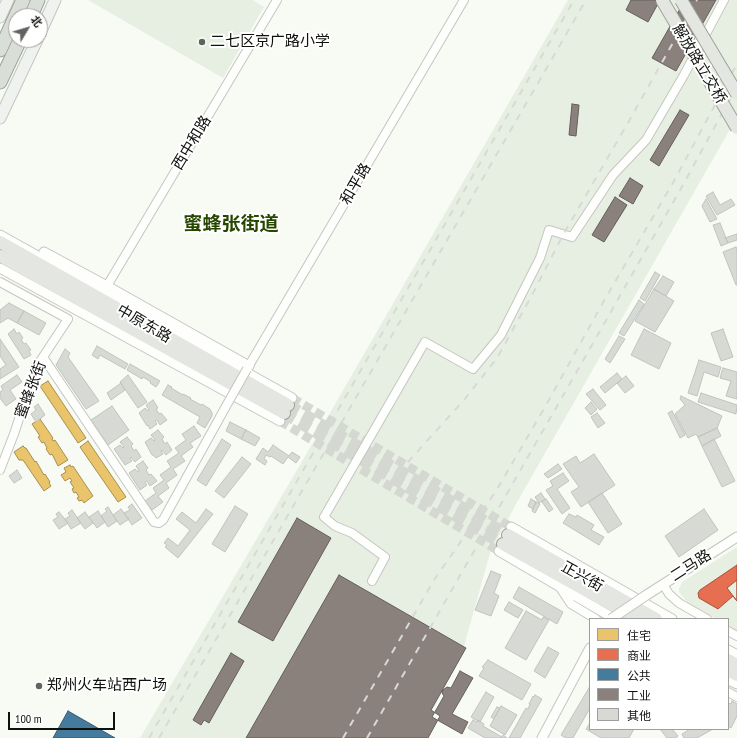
<!DOCTYPE html>
<meta charset="utf-8">
<style>
body{margin:0}
#map{position:relative;width:737px;height:738px;overflow:hidden;background:#f7fbf4;font-family:"PT Sans Narrow","Noto Sans SC",sans-serif}
canvas{display:block}
.legend{position:absolute;left:589px;top:618px;width:140px;height:112px;box-sizing:border-box;background:#fff;border:1px solid #9fa09e;margin:0;padding:5px 7px;list-style:none;font-size:12px;color:#0f110d}
.legend li{display:flex;align-items:center;gap:8px;height:20px}
.legend b{width:20px;border:1px solid #9fa09e}
.north{position:absolute;left:8px;top:8px;width:40px;height:40px;box-sizing:border-box;background:#fff;border:1px solid #9fa09e;border-radius:50%;rotate:52deg;font-size:11px;font-weight:700;line-height:16px;text-align:center;color:#0f110d}
.north::after{content:'';display:block;margin:auto;width:14px;height:18px;background:#60635e;clip-path:polygon(50% 0,100% 100%,50% 72%,0 100%)}
.scale{position:absolute;left:8px;top:712px;width:107px;height:18px;box-sizing:border-box;border:2px solid #0f110d;border-top:0;padding-left:5px;font-size:12px;line-height:14px;white-space:nowrap;color:#0f110d;-webkit-text-stroke:3px #fff;paint-order:stroke}
</style>
<div id="map">
<canvas width="737" height="738"></canvas>
<ul class="legend">
<li><b style="height:11px;background:#e9c46a"></b>住宅</li>
<li><b style="height:11px;background:#e76f51"></b>商业</li>
<li><b style="height:11px;background:#457b9d"></b>公共</li>
<li><b style="height:11px;background:#8a817c"></b>工业</li>
<li><b style="height:11px;background:#d7d9d4"></b>其他</li>
</ul>
<div class="north">北</div>
<div class="scale">100 m</div>
</div>
<script>
const c = document.querySelector('canvas').getContext('2d');
c.lineJoin = 'round';
function paint(path, color) { c.fillStyle = color; c.fill(path, 'evenodd'); }
const toPath = rows => new Path2D(rows.map(r => 'M' + r).join(''));
function stroke(path, color, width, dash) { c.strokeStyle = color; c.lineWidth = width; c.lineCap = dash ? 'butt' : 'round'; c.setLineDash(dash || []); c.stroke(path); }
function label(font, color, halo, rows, align = 'center') {
  c.font = font + ' "PT Sans Narrow","Noto Sans SC",sans-serif'; c.lineWidth = 4; c.setLineDash([]); c.textBaseline = 'middle'; c.strokeStyle = halo; c.fillStyle = color; for (const [text, x, y, turn = 0] of rows) {
    c.save(); c.translate(x, y); c.rotate((+turn || 0) * Math.PI / 180); c.textAlign = isNaN(turn) ? turn : align; if (halo) c.strokeText(text, 0, 0); c.fillText(text, 0, 0); c.restore();
  }
}
const built = toPath([
 [88,0,253,0,264,7,223,78],
 [568,0,737,0,737,117,516,504,490,553,461,657,429,717,427,738,140,738,304,458],
 [737,547,737,631,728,626,728,619,716,619,687,602,679,592,679,589,682,582]
]);
const homes = toPath([
 [48,381,86,438,78,443,40,386,48,381],
 [40,419,53,438,52,439,53,441,55,440,68,460,58,466,52,454,50,455,46,449,47,448,44,442,42,443,38,437,40,436,32,424,40,419],
 [88,441,126,497,118,502,80,447,88,441],
 [23,446,25,448,26,448,35,462,36,461,44,475,45,474,50,482,49,483,51,486,44,491,23,460,19,460,14,452,23,446],
 [70,465,71,467,73,466,93,496,84,503,82,500,79,501,77,498,79,497,76,492,74,493,72,489,74,488,70,482,72,481,70,478,65,481,61,475,66,472,64,468,70,465]
]);
const shops = toPath([
 [737,565,737,601,733,596,718,609,699,598,698,593,700,590,737,565],
 [737,580,737,601,727,588,737,580]
]);
const public = toPath([
 [68,711,115,738,53,738,68,711]
]);
const industry = toPath([
 [631,0,660,0,648,22,626,10,631,0],
 [685,0,716,0,676,71,652,58,685,0],
 [572,104,579,105,576,136,569,135,572,104],
 [680,110,689,115,659,166,650,160,680,110],
 [630,178,643,186,633,204,619,196,630,178],
 [615,197,627,205,604,242,592,235,615,197],
 [297,518,331,538,273,641,238,622,297,518],
 [339,575,466,648,431,710,440,716,428,738,246,738,339,575],
 [231,653,244,661,209,723,204,720,201,725,193,720,231,653],
 [460,671,473,678,452,714,468,722,462,734,432,717,444,696,442,693,443,690,447,687,451,688,460,671]
]);
const building = toPath([
 [713,192,720,205,731,199,735,205,717,215,706,196,713,192],
 [706,199,717,219,710,222,702,206,706,199],
 [720,223,728,243,721,246,713,225,720,223],
 [737,234,737,240,728,243,725,238,737,234],
 [736,247,737,251,737,285,736,285,723,252,736,247],
 [655,272,660,275,645,301,640,298,655,272],
 [663,276,674,282,666,296,654,289,663,276],
 [654,289,674,301,655,332,635,321,654,289],
 [639,300,644,304,624,336,619,333,639,300],
 [9,303,24,311,17,323,8,318,0,323,0,310,9,303],
 [24,311,46,323,39,335,17,323,24,311],
 [14,329,17,334,19,332,23,338,21,339,24,344,26,343,31,350,29,351,31,355,24,359,8,334,14,329],
 [644,329,671,343,659,369,631,355,644,329],
 [723,329,733,357,721,361,711,333,723,329],
 [619,336,625,339,610,363,605,359,619,336],
 [0,339,19,367,0,379,0,369,6,365,0,356,0,339],
 [97,346,128,364,125,369,100,355,98,359,92,355,97,346],
 [65,349,70,353,68,357,99,401,86,409,56,365,65,349],
 [699,360,721,367,718,377,704,372,697,396,688,393,699,360],
 [130,364,160,381,156,387,150,383,151,382,143,377,142,379,127,370,130,364],
 [723,368,737,372,737,399,726,396,731,381,720,378,723,368],
 [617,373,622,379,605,393,600,387,617,373],
 [17,375,22,382,10,390,16,399,6,406,0,398,0,392,3,390,1,386,17,375],
 [128,375,147,402,138,408,120,382,128,375],
 [626,376,634,386,625,393,617,383,626,376],
 [121,383,125,390,111,400,107,393,121,383],
 [168,385,172,387,171,388,183,395,183,394,191,398,190,399,201,405,202,404,210,409,212,413,212,416,205,428,197,423,200,417,162,395,168,385],
 [593,389,606,405,600,410,586,394,593,389],
 [701,393,737,405,736,414,698,402,701,393],
 [681,396,722,416,717,428,698,437,696,434,688,438,675,414,685,405,680,399,681,396],
 [153,400,158,408,156,409,159,414,161,413,167,420,160,425,157,420,155,421,157,424,150,429,148,425,147,426,139,413,145,408,148,411,149,410,146,405,153,400],
 [591,402,597,409,591,415,585,408,591,402],
 [38,404,45,415,36,422,31,414,36,410,34,407,38,404],
 [112,406,129,430,108,445,91,420,112,406],
 [672,411,685,435,680,438,668,413,672,411],
 [597,413,605,423,598,428,591,417,597,413],
 [230,422,246,430,241,439,226,431,230,422],
 [194,426,201,436,190,443,193,447,181,456,185,461,173,469,177,475,166,483,169,488,158,496,163,502,152,510,145,501,156,493,153,488,164,480,160,475,171,467,167,461,179,453,175,448,186,440,182,434,194,426],
 [717,428,721,436,702,446,698,437,717,428],
 [158,430,164,437,162,439,165,444,167,442,172,450,166,455,162,450,161,451,163,454,156,458,153,455,152,455,145,442,151,438,154,441,155,440,151,435,158,430],
 [246,430,260,438,255,446,241,439,246,430],
 [127,437,133,444,131,446,134,451,136,449,141,457,135,462,131,457,130,458,132,461,125,465,114,449,120,445,123,448,124,447,120,442,127,437],
 [222,439,231,445,206,486,197,480,222,439],
 [714,439,735,481,722,487,702,446,714,439],
 [273,445,289,456,292,452,300,457,296,463,288,457,283,464,271,456,270,457,266,455,264,459,267,461,265,465,256,459,263,448,268,452,273,445],
 [594,454,615,485,581,507,571,492,579,487,563,464,576,456,580,463,594,454],
 [242,457,251,464,224,498,215,491,242,457],
 [143,461,148,468,146,470,149,475,151,474,157,481,150,486,147,481,145,482,147,485,140,490,129,473,135,469,138,472,139,471,136,466,143,461],
 [558,464,562,469,548,478,544,474,558,464],
 [17,470,22,478,14,483,9,476,17,470],
 [563,473,569,481,557,489,570,508,562,514,546,490,553,486,550,481,563,473],
 [541,493,545,499,539,503,535,497,541,493],
 [602,493,622,524,608,533,588,502,602,493],
 [531,499,536,502,533,509,528,506,531,499],
 [546,499,553,509,549,512,542,502,546,499],
 [536,502,540,504,535,513,532,511,536,502],
 [132,504,142,518,132,525,124,513,130,510,128,507,132,504],
 [235,506,248,514,225,552,212,544,235,506],
 [108,507,117,521,108,527,101,516,107,511,105,509,108,507],
 [121,509,129,519,120,525,113,515,121,509],
 [206,509,213,514,178,558,165,547,167,545,164,543,168,538,178,546,190,530,176,519,182,512,196,523,206,509],
 [704,509,718,530,679,557,665,536,704,509],
 [72,510,81,523,71,529,65,519,70,516,68,513,72,510],
 [98,511,105,522,97,528,89,517,98,511],
 [59,512,68,523,59,529,53,520,58,517,56,514,59,512],
 [85,512,93,523,85,529,77,518,85,512],
 [569,514,576,517,577,515,594,525,591,530,604,537,599,545,563,523,569,514],
 [491,571,501,575,494,593,499,596,491,616,475,610,491,571],
 [519,587,563,612,557,624,513,598,519,587],
 [509,602,523,610,518,618,504,610,509,602],
 [526,611,542,620,543,617,549,620,526,660,505,648,526,611],
 [548,647,559,653,545,678,534,671,548,647],
 [488,660,531,684,522,700,479,676,484,668,482,667,488,660],
 [589,688,590,689,590,708,573,738,566,738,561,735,589,688],
 [486,692,494,697,480,722,471,717,486,692],
 [535,695,542,699,520,738,509,738,526,708,528,709,530,704,529,704,533,696,534,697,535,695],
 [732,701,737,704,737,716,731,728,728,726,728,703,731,704,732,701],
 [501,706,517,715,505,735,490,726,501,706],
 [497,707,500,708,494,719,491,717,497,707],
 [473,720,477,722,478,720,484,724,483,726,502,737,503,735,507,738,485,738,468,728,473,720],
 [590,723,590,729,634,729,629,738,601,738,586,729,590,723],
 [660,729,672,729,678,736,676,738,667,738,660,729],
 [690,729,713,729,697,738,684,738,682,734,690,729]
]);
const tertiaryTunnel = toPath([
 [292,398,511,527],
 [280,421,499,551]
]);
const primaryTunnel = toPath([
 [288,405,508,535],
 [284,413,503,544]
]);
const minor = toPath([
 [0,282,68,319,39,363,32,379,14,434,0,470],
 [107,286,277,0],
 [43,357,154,522,159,523,163,520,225,408],
 [247,369,464,0],
 [372,581,385,557,352,533,335,526,324,517,425,342,473,369,501,335,540,258,549,230,572,237,613,175,646,140,684,75,724,0],
 [663,584,669,594,679,603,707,619],
 [559,586,571,604,596,619],
 [728,631,737,636],
 [728,692,737,697]
]);
const tertiary = toPath([
 [0,235,292,398],
 [44,252,107,286,249,366],
 [0,268,280,421],
 [511,527,672,619],
 [499,551,615,619],
 [645,596,737,537],
 [728,650,737,655],
 [728,680,737,684],
 [542,738,590,648]
]);
const secondary = toPath([
 [0,17,8,0],
 [40,33,55,0],
 [0,118,37,40]
]);
const primary = toPath([
 [0,242,288,405],
 [0,256,284,413],
 [508,535,656,619],
 [503,544,637,619],
 [728,660,737,665],
 [728,670,737,675]
]);
const trunk = toPath([
 [31,16,38,0],
 [0,50,23,0],
 [0,82,20,40]
]);
const rail = toPath([
 [389,483,464,400,497,358,531,297,563,235,629,121,697,0],
 [149,738,574,0],
 [159,738,586,0],
 [343,738,434,580,496,491,545,407,605,299,674,181,737,64],
 [367,738,588,352,683,185,737,86]
]);
const minorBridge = toPath([
 [225,408,247,369]
]);
const tertiaryBridge = toPath([
 [611,619,645,596]
]);
const primaryBridge = toPath([
 [662,0,737,128],
 [681,0,737,94]
]);
const markers = [
 [202,42,4,"#60635e"],
 [39,686,4,"#60635e"]
];
const poiNames = [
 ["二七区京广路小学",210,42],
 ["郑州火车站西广场",47,686]
];
const streetNames = [
 ["解放路立交桥",699,64,59],
 ["西中和路",192,143,-59],
 ["和平路",356,184,-60],
 ["中原东路",144,324,30],
 ["蜜蜂张街",31,390,-69],
 ["二马路",691,566,-33],
 ["正兴街",582,577,29]
];
const districtNames = [
 ["蜜蜂张街道",231,225]
];
paint(built, '#e7efe2');
paint(homes, '#e9c46a');
stroke(homes, '#a88e4e', 1);
paint(shops, '#e76f51');
stroke(shops, '#a6533d', 1);
paint(public, '#457b9d');
stroke(public, '#355b72', 1);
paint(industry, '#8a817c');
stroke(industry, '#655f5b', 1);
paint(building, '#d7d9d4');
stroke(building, '#c1c3bf', 1);
stroke(tertiaryTunnel, '#d4d8d1', 9, [9, 4.5]);
stroke(primaryTunnel, '#d4d8d1', 12, [12, 6]);
stroke(minor, '#c3c6c1', 10);
stroke(tertiary, '#c3c6c1', 11);
stroke(secondary, '#c3c6c1', 13);
stroke(primary, '#9ea499', 14);
stroke(trunk, '#9ea499', 15);
stroke(minor, '#fefefd', 8);
stroke(tertiary, '#fefefd', 9);
stroke(secondary, '#f0f2ef', 11);
stroke(primary, '#e3e6e1', 12);
stroke(trunk, '#daded8', 13);
stroke(rail, '#d8d9d6', 2, [7, 7]);
stroke(minorBridge, '#c3c6c1', 10, []);
stroke(tertiaryBridge, '#c3c6c1', 11, []);
stroke(primaryBridge, '#9ea499', 14, []);
stroke(minorBridge, '#fefefd', 8);
stroke(tertiaryBridge, '#fefefd', 9);
stroke(primaryBridge, '#e3e6e1', 12);
for (const [x, y, r, color] of markers) { const dot = new Path2D(); dot.arc(x, y, r, 0, 2 * Math.PI); c.fillStyle = color; c.fill(dot); stroke(dot, '#fff', 1.5); }
label('15px', '#0f110d', '#fff', poiNames, 'left');
label('15px', '#0f110d', '#fff', streetNames);
label('bold 19px', '#274701', '#fff', districtNames);
</script>
